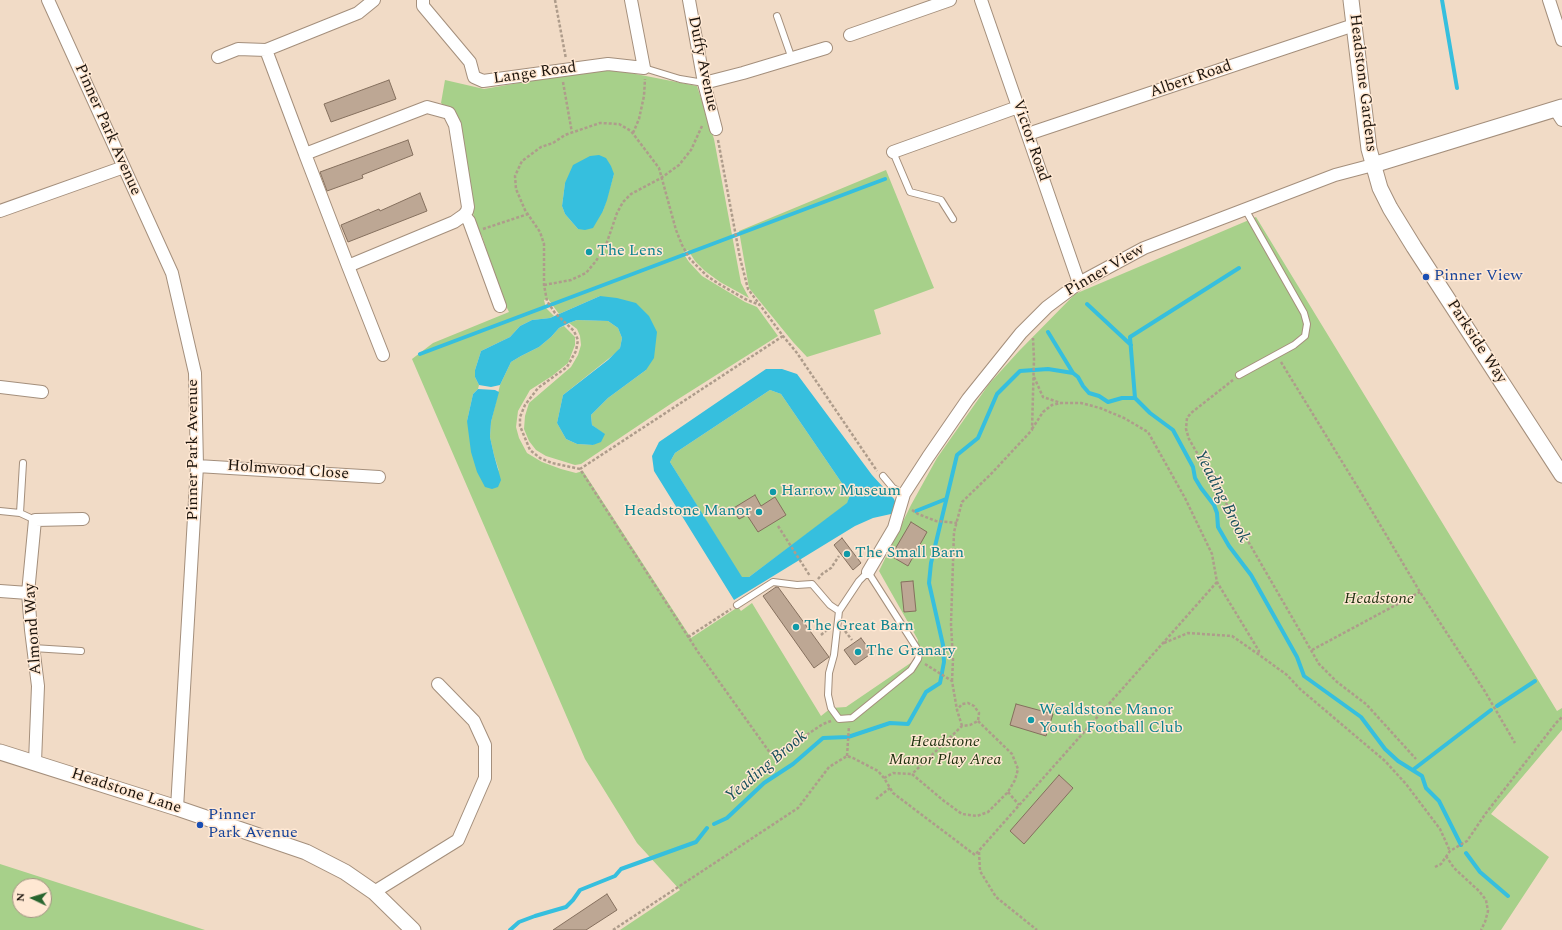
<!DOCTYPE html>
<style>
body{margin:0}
#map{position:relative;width:1562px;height:930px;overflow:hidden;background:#f1dbc6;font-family:Spectral,serif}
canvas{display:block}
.north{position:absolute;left:12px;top:878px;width:40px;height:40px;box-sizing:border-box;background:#ffe8d3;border:1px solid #a49383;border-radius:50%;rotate:274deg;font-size:11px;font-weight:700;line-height:16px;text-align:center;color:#1b130c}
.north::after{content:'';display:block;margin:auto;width:14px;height:18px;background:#28652e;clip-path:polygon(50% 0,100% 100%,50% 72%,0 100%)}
</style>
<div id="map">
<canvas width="1562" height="930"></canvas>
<div class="north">N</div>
</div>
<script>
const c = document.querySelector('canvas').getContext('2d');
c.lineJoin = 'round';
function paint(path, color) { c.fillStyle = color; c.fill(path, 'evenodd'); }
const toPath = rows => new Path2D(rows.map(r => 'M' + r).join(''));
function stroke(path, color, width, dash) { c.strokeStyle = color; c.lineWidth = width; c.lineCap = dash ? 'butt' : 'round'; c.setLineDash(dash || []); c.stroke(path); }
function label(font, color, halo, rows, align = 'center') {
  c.font = font + ' Spectral,serif'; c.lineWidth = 3; c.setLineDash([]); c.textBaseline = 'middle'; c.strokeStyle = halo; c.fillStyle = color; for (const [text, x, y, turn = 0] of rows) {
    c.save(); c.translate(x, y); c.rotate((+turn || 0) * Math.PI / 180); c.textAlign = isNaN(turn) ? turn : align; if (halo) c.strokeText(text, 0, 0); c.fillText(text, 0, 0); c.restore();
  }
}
const green = toPath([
 [605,68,697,86,714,139,741,283,749,298,720,282,705,271,695,261,688,250,683,253,689,262,702,276,745,302,757,307,778,336,672,403,581,464,575,465,546,456,536,450,529,441,524,429,525,416,529,403,571,367,578,355,581,345,580,336,577,329,569,323,577,320,608,321,618,328,622,338,620,348,617,352,563,395,557,423,566,439,577,444,593,445,604,434,592,425,591,415,608,398,646,370,600,296,559,314,548,299,544,300,546,308,554,316,550,318,532,320,520,326,510,337,481,351,475,370,475,377,479,385,478,389,473,394,467,421,499,471,494,455,490,437,491,422,500,385,511,362,521,356,539,347,551,337,559,328,564,326,575,337,575,345,568,363,552,376,530,390,518,411,516,427,519,438,527,453,542,462,561,469,576,473,583,471,691,638,738,607,741,611,752,603,821,716,831,708,846,707,912,662,915,656,918,640,879,571,911,505,937,458,989,384,1019,351,1075,294,1256,217,1557,711,1562,708,1562,730,1491,814,1549,857,1501,930,620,930,680,890,637,843,585,759,412,359,433,343,509,312,501,296,482,236,475,225,458,118,441,103,445,80,484,89],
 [614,174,603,211,578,229,565,214,562,206,565,183],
 [886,170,934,288,874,310,881,334,807,357,793,342,749,288,739,231],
 [770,390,781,394,850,495,847,504,749,577,741,577,670,462,675,453],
 [0,864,205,930,0,930],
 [20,886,44,886,44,910,20,910]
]);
const water = toPath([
 [599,155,606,158,611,166,614,174,607,200,603,211,593,228,585,230,578,229,565,214,562,206,565,183,573,165,590,156],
 [600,296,617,298,636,303,649,316,657,332,654,358,646,370,608,398,591,415,592,425,605,434,601,442,593,445,577,444,566,439,557,423,563,395,608,360,620,348,622,338,618,328,608,321,577,320,569,323,559,328,551,337,539,347,521,356,511,362,500,385,491,387,479,385,475,377,475,370,481,351,510,337,520,326,532,320,550,318],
 [766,369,782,369,797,374,872,475,894,499,896,504,895,510,891,514,873,518,855,526,734,600,654,471,652,456,659,442],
 [770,390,781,394,850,495,847,503,749,577,742,577,670,462,675,453],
 [478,389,495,390,499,392,491,422,490,437,494,455,501,480,498,487,492,489,485,487,477,472,471,452,467,421,473,394]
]);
const stream = toPath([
 [1442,0,1457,88],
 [1087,304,1131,345],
 [1048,332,1073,373],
 [420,354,885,179],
 [1135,398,1130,337,1239,268],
 [916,511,946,499],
 [1497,706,1535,681],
 [1414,769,1491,710],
 [714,824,727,818,764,783,793,764,823,738,848,737,890,723,908,724,926,692,940,683,944,662,943,645,929,583,931,563,957,455,978,438,997,394,1020,371,1048,369,1073,373,1078,377,1083,386,1089,393,1099,396,1108,402,1122,398,1135,398,1150,413,1173,430,1193,467,1195,478,1201,488,1214,505,1217,513,1218,527,1229,546,1251,575,1297,657,1304,676,1361,717,1385,749,1398,761,1422,776,1426,788,1439,801,1461,845],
 [1466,853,1480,872,1508,896],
 [510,930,519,922,535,916,566,907,573,900,580,890,615,876,621,869,696,842,707,828]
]);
const building = toPath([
 [389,80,396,99,331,122,324,104,389,80],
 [408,140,413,155,362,175,363,178,327,191,320,172,408,140],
 [420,193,427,211,348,242,341,225,379,209,380,211,420,193],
 [755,495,761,506,775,497,786,515,758,532,747,515,739,519,732,509,755,495],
 [911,522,927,532,908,566,891,556,911,522],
 [842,538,861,563,853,570,834,545,842,538],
 [913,581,916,611,904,612,901,582,913,581],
 [776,587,778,587,829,657,814,668,763,596,776,587],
 [861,638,872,653,855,665,844,650,861,638],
 [1016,704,1053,714,1046,736,1010,725,1016,704],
 [1059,775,1073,788,1024,844,1010,831,1059,775],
 [607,894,617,910,586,930,553,930,607,894]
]);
const path = toPath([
 [555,0,566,59],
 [563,82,572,133],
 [633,133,639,119,644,96,645,79],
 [718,140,740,258,748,289,783,336,797,353,877,471],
 [483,229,528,214],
 [544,285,571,280,586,273,596,261,606,245,617,213,623,202,631,194,661,178,679,165,691,150,702,126],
 [783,336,580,469,698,652,773,757,823,724,831,721],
 [1281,362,1360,491,1420,592,1484,690,1515,743],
 [1034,377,1043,397,1061,403,1081,403,1100,408,1124,418,1148,432,1185,498,1212,554,1217,582,1259,651,1258,654],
 [1233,380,1191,413,1187,418,1186,429,1189,439,1319,664,1337,682,1366,704,1416,759],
 [1032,429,1043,412,1052,405,1061,403],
 [580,469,552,463,540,458,530,450,520,426,520,417,525,405,538,388,567,367,576,351,578,340,574,331,555,313,547,301,544,285,544,244,540,232,525,210,516,189,515,176,522,161,541,147,553,143,565,135,600,123,619,124,631,131,659,168,676,230,682,245,690,259,707,276,719,284,745,299,760,305],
 [912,510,918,514,936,521,957,523],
 [778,526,810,576],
 [818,579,822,574,831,568,839,556],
 [845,631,852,640],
 [821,635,827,630],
 [688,637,731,609],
 [1164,643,1188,633,1232,636,1258,654,1287,675,1300,689,1385,761,1406,784,1440,829,1450,851],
 [1312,650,1420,592],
 [925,664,952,681,957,710],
 [952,681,953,660,951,624,954,532,962,502,991,474,1032,430,1034,359,1033,338],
 [978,721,1012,754,1018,769,1015,780,1008,792,988,812,977,816,962,814,944,801,912,774,962,726,970,725,978,721],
 [962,726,957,710,962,704,968,703,974,706,979,713,978,721],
 [847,756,849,726],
 [884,778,893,773,912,774],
 [1008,792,1019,805],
 [876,799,890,788],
 [979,852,980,871,996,897,1037,930],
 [1446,856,1454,868,1479,891,1486,900,1488,911,1485,922,1481,930],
 [1435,867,1441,864,1450,851,1467,841,1486,813,1556,723,1562,717],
 [613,930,798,808,829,767,847,756,853,758,878,771,884,778,893,793,975,855,1217,582]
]);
const service = toPath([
 [777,16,792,59],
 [644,68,680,79,704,83],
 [893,152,910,192,941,200,953,219],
 [1239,375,1294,345,1305,336,1307,324,1304,313,1245,209],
 [23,463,20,513,35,520],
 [883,476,893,488,904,494],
 [0,511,20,513],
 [868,572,916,647,919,654,918,659,911,670,852,718,839,719,831,708,828,695,829,673,834,655,839,611,859,581,868,572],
 [737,605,773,582,797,585,812,584,830,605,839,611],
 [33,648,81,651]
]);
const minor = toPath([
 [48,0,172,273,195,373,197,466,177,808],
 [374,0,358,13,266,50,305,154,427,107,449,113,455,125,468,207,467,211,464,215,469,221,500,306],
 [423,0,423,6,470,62,474,77,483,81,608,64,644,68,631,0],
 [689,0,704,83,716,129],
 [981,0,1079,283],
 [1549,0,1562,40],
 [850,35,950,0],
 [218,57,238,49,266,50],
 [704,83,743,73,826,48],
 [1555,109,1562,120],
 [1028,134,1354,25],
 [893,152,1018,107],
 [305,154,348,266,454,222,464,215],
 [0,211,124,167],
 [348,266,383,355],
 [0,387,42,392],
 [197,466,379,477],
 [868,572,894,528,904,494,928,457,968,399,1021,333,1047,307,1079,283,1144,248,1335,175,1373,165],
 [0,591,28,593],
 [35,762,38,686,31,630,28,593,35,520,83,519],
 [374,892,458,840,485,778,485,745,474,721,438,684]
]);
const tertiary = toPath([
 [1351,0,1369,149,1380,188,1390,208,1414,247,1562,475],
 [1373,165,1562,107],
 [0,752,177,808,306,852,345,872,374,892,413,930]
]);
const markers = [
 [589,252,4,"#0f9aa8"],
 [1426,277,4,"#1a4fb4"],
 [773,492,4,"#0f9aa8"],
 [759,512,4,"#0f9aa8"],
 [847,554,4,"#0f9aa8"],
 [796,627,4,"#0f9aa8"],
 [858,652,4,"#0f9aa8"],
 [1031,720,4,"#0f9aa8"],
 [200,825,4,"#1a4fb4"]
];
const streetNames = [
 ["Duffy Avenue",702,64,78],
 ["Lange Road",535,74,-8],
 ["Albert Road",1191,80,-19],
 ["Headstone Gardens",1362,83,83],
 ["Pinner Park Avenue",107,130,66],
 ["Victor Road",1030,141,71],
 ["Pinner View",1105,271,-30],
 ["Parkside Way",1476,342,57],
 ["Pinner Park Avenue",194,450,-90],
 ["Holmwood Close",288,471,4],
 ["Almond Way",34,629,-94],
 ["Headstone Lane",126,792,18]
];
const cultureNames = [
 ["The Lens",597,252],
 ["Harrow Museum",781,492],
 ["Headstone Manor",751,512,"right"],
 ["The Small Barn",855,554],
 ["The Great Barn",804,627],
 ["The Granary",866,652],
 ["Wealdstone Manor",1039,711],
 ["Youth Football Club",1039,729]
];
const transitNames = [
 ["Pinner View",1434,277],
 ["Pinner",208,816],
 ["Park Avenue",208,834]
];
const parkNames = [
 ["Headstone",1379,600],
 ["Headstone",945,743],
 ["Manor Play Area",945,761]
];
const waterNames = [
 ["Yeading Brook",1221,497,63],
 ["Yeading Brook",767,767,-40]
];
paint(green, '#a7d08a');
paint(water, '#36bfde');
stroke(stream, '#36bfde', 4);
paint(building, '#bda794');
stroke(building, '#85705e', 1);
stroke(service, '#a48f7c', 8);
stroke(minor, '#a48f7c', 14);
stroke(tertiary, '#a48f7c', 17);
stroke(path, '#ae9c8b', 2.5, [3, 2]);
stroke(service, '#fff', 6);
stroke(minor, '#fff', 12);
stroke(tertiary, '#fff', 15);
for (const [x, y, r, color] of markers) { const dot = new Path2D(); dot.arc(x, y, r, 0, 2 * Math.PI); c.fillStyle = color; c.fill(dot); stroke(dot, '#ffe8d3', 1.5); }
label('16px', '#1b130c', '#ffe8d3', streetNames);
label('16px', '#0d838f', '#ffe8d3', cultureNames, 'left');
label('16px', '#164399', '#ffe8d3', transitNames, 'left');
label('italic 16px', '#1d2f0e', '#ffe8d3', parkNames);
label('italic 17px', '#174f5c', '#ffe8d3', waterNames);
</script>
